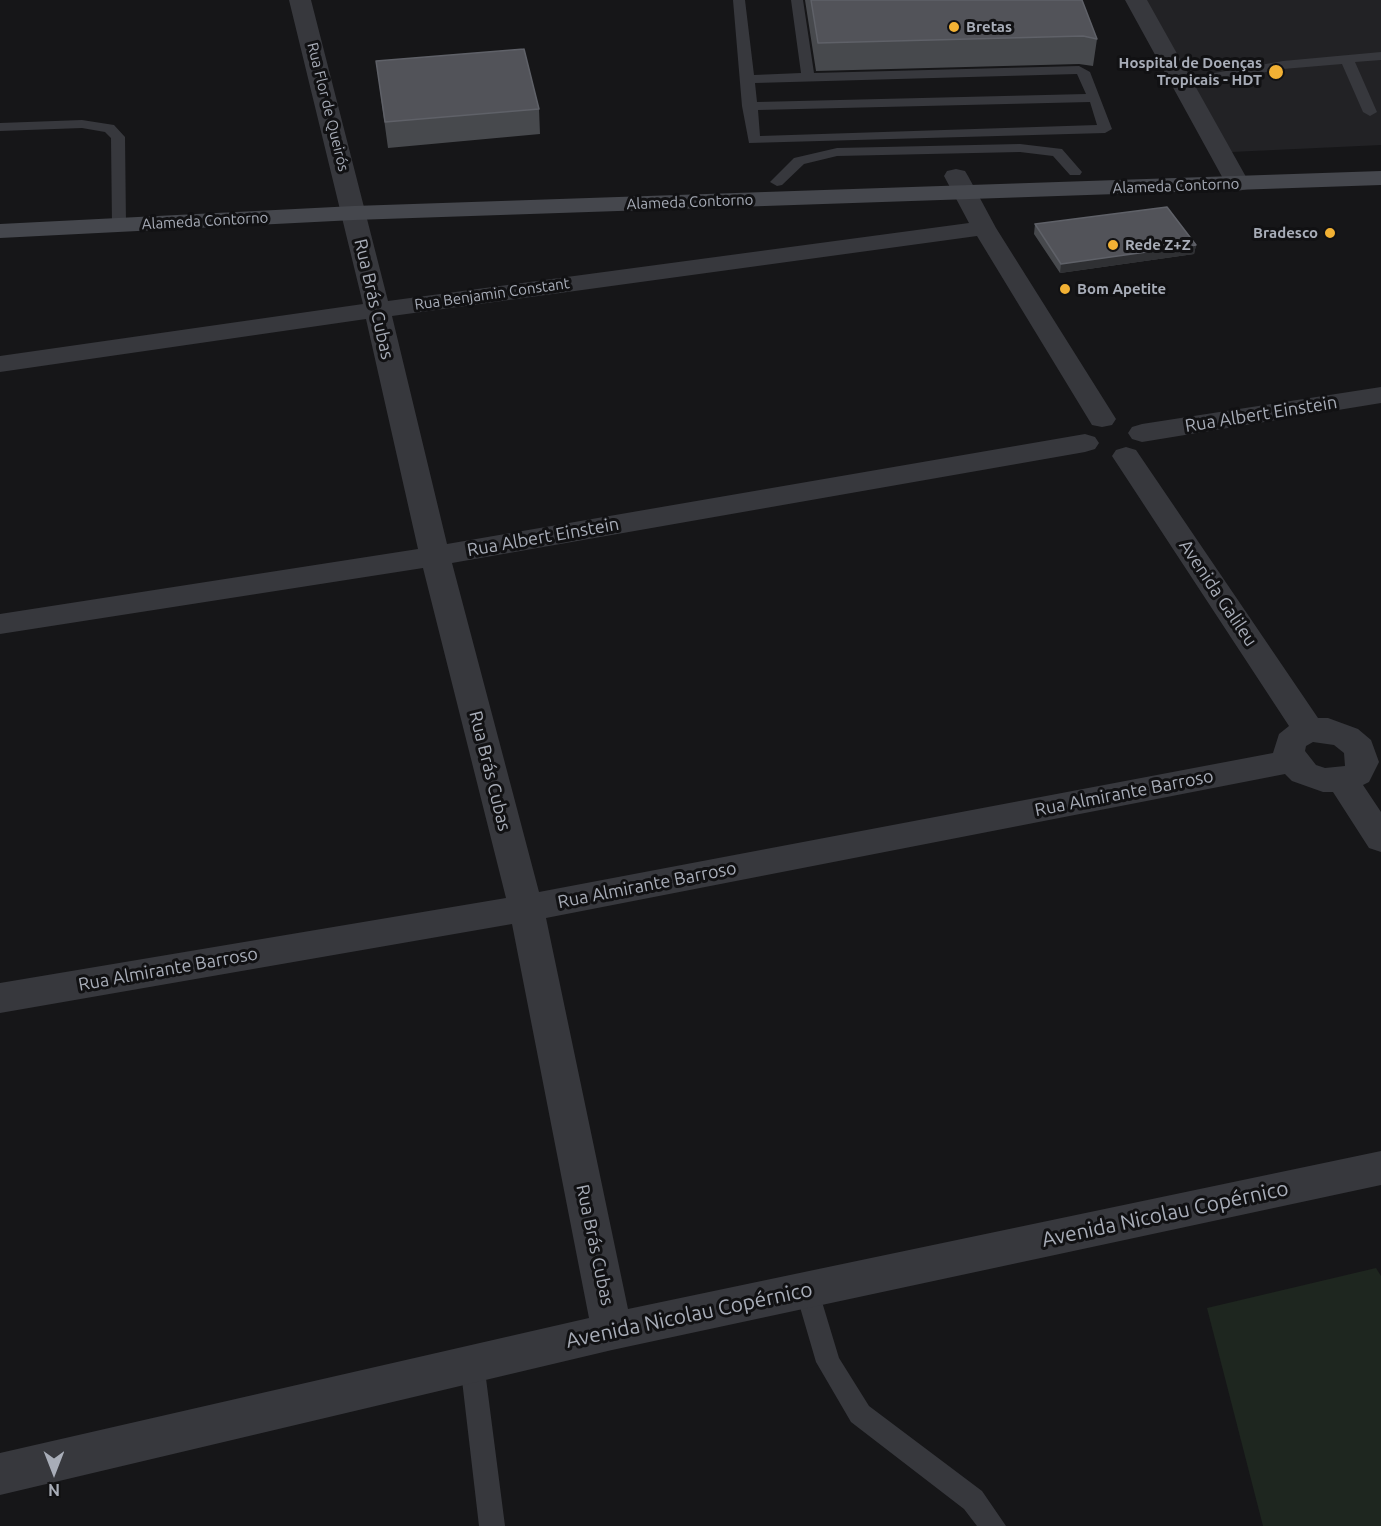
<!DOCTYPE html>
<meta charset="utf-8">
<style>
body{margin:0}
#map{position:relative;width:1381px;height:1526px;overflow:hidden;background:#161618;font-family:Ubuntu,sans-serif}
canvas{display:block}
.north{position:absolute;left:24px;top:1442px;width:60px;height:60px;-webkit-text-stroke:4px #111113;paint-order:stroke;rotate:180deg;font-size:16px;font-weight:700;line-height:24px;text-align:center;color:#a8adb8}
.north::after{content:'';display:block;margin:auto;width:21px;height:27px;background:#a8adb8;clip-path:polygon(50% 0,100% 100%,50% 72%,0 100%)}
</style>
<div id="map">
<canvas width="1381" height="1526"></canvas>
<div class="north">N</div>
</div>
<script>
const c = document.querySelector('canvas').getContext('2d');
c.lineJoin = 'round';
function paint(path, color) { c.fillStyle = color; c.fill(path, 'evenodd'); }
const toPath = rows => new Path2D(rows.map(r => 'M' + r).join(''));
function stroke(path, color, width, dash) { c.strokeStyle = color; c.lineWidth = width; c.lineCap = dash ? 'butt' : 'round'; c.setLineDash(dash || []); c.stroke(path); }
function label(font, color, halo, rows, align = 'center') {
  c.font = font + ' Ubuntu,sans-serif'; c.lineWidth = 6; c.setLineDash([]); c.textBaseline = 'middle'; c.strokeStyle = halo; c.fillStyle = color; for (const [text, x, y, turn = 0] of rows) {
    c.save(); c.translate(x, y); c.rotate((+turn || 0) * Math.PI / 180); c.textAlign = isNaN(turn) ? turn : align; if (halo) c.strokeText(text, 0, 0); c.fillText(text, 0, 0); c.restore();
  }
}
const built = toPath([
 [1137,0,1381,0,1381,145,1210,153]
]);
const green = toPath([
 [1376,1268,1381,1276,1381,1526,1263,1526,1207,1308]
]);
const lane = toPath([
 [733,0,745,0,754,75,801,73,791,0,803,0,814,73,1079,66,1090,72,1112,129,1105,133,749,143,742,106,733,0],
 [1077,74,1086,94,757,102,755,83,1077,74],
 [1090,102,1097,125,760,136,758,110,1090,102],
 [1381,52,1381,60,1355,62,1377,112,1370,116,1363,112,1342,64,1283,69,1180,87,1173,83,1180,79,1283,61,1381,52],
 [82,120,114,125,125,137,126,225,124,228,114,228,112,225,111,138,105,132,82,128,0,131,0,123,82,120],
 [1020,144,1062,149,1082,172,1080,175,1070,175,1053,156,1020,152,837,156,804,164,782,185,777,186,770,182,794,158,837,148,1020,144],
 [807,1279,816,1282,839,1358,869,1406,982,1491,1006,1526,977,1526,964,1509,851,1422,816,1362,795,1290,798,1282,807,1279],
 [472,1352,481,1355,484,1363,505,1526,479,1526,460,1363,463,1355,472,1352]
]);
const street = toPath([
 [289,0,311,0,388,301,969,223,944,176,947,171,956,169,965,171,968,176,996,228,1116,419,1112,425,1102,427,1092,425,977,236,392,316,447,544,1085,434,1095,437,1099,443,1095,449,1085,452,452,563,539,892,1273,753,1279,734,1289,726,1112,456,1116,450,1126,447,1136,450,1318,718,1328,718,1358,729,1371,740,1379,762,1369,782,1363,785,1381,812,1381,852,1369,848,1333,792,1323,792,1292,781,1285,774,546,918,628,1309,1381,1151,1381,1185,612,1350,0,1495,0,1453,589,1318,512,924,0,1013,0,983,506,898,423,568,0,634,0,614,418,549,366,319,0,372,0,356,363,304,289,0],
 [1313,742,1334,745,1344,753,1345,766,1325,768,1316,765,1305,751,1306,746,1313,742],
 [1125,0,1147,0,1250,184,1247,189,1238,191,1229,189,1226,184,1125,0],
 [1381,387,1381,403,1142,442,1132,439,1128,433,1132,427,1142,424,1381,387]
]);
const secondary = toPath([
 [1381,171,1381,185,354,220,0,238,0,224,354,206,1381,171]
]);
const wall = toPath([
 [805,0,1082,0,1097,39,1093,66,1079,64,816,71],
 [376,61,539,109,540,134,388,148],
 [1035,224,1196,245,1194,254,1060,273,1034,234]
]);
const shadedWall = toPath([
 [1196,245,1194,254,1060,273,1061,264]
]);
const building = toPath([
 [811,0,1082,0,1097,39,1083,36,818,43,811,0],
 [524,49,539,109,385,122,376,61,524,49],
 [1167,207,1196,245,1061,264,1035,224,1167,207]
]);
const markers = [
 [954,27,6,"#f2b134"],
 [1276,72,8,"#f2b134"],
 [1330,233,6,"#f2b134"],
 [1113,245,6,"#f2b134"],
 [1065,289,6,"#f2b134"]
];
const farPoinames = [
 ["Bretas",966,27],
 ["Hospital de Doenças",1262,63,"right"],
 ["Tropicais - HDT",1262,80,"right"],
 ["Bradesco",1318,233,"right"],
 ["Rede Z+Z",1125,245],
 ["Bom Apetite",1077,289]
];
const farStreetnames = [
 ["Rua Flor de Queirós",328,107,76],
 ["Alameda Contorno",1176,186,-2],
 ["Alameda Contorno",690,202,-2],
 ["Alameda Contorno",205,221,-3],
 ["Rua Benjamin Constant",492,294,-8]
];
const streetNames = [
 ["Rua Brás Cubas",374,299,77],
 ["Rua Albert Einstein",1261,414,-9],
 ["Rua Albert Einstein",543,537,-10],
 ["Avenida Galileu",1218,593,56],
 ["Rua Brás Cubas",490,771,76],
 ["Rua Almirante Barroso",1124,793,-11],
 ["Rua Almirante Barroso",647,885,-11],
 ["Rua Almirante Barroso",168,969,-10],
 ["Rua Brás Cubas",595,1245,78]
];
const nearStreetnames = [
 ["Avenida Nicolau Copérnico",1165,1214,-12],
 ["Avenida Nicolau Copérnico",689,1315,-12]
];
paint(built, '#222225');
paint(green, '#1e261f');
paint(lane, '#37383d');
paint(street, '#37383d');
paint(secondary, '#45474d');
paint(wall, '#47494d');
paint(shadedWall, '#2f3033');
paint(building, '#525359');
stroke(building, '#5f6168', 1.5);
for (const [x, y, r, color] of markers) { const dot = new Path2D(); dot.arc(x, y, r, 0, 2 * Math.PI); c.fillStyle = color; c.fill(dot); stroke(dot, '#111113', 2); }
label('bold 15px', '#a8adb8', '#111113', farPoinames, 'left');
label('15px', '#a8adb8', '#111113', farStreetnames);
label('18px', '#a8adb8', '#111113', streetNames);
label('21px', '#a8adb8', '#111113', nearStreetnames);
</script>
